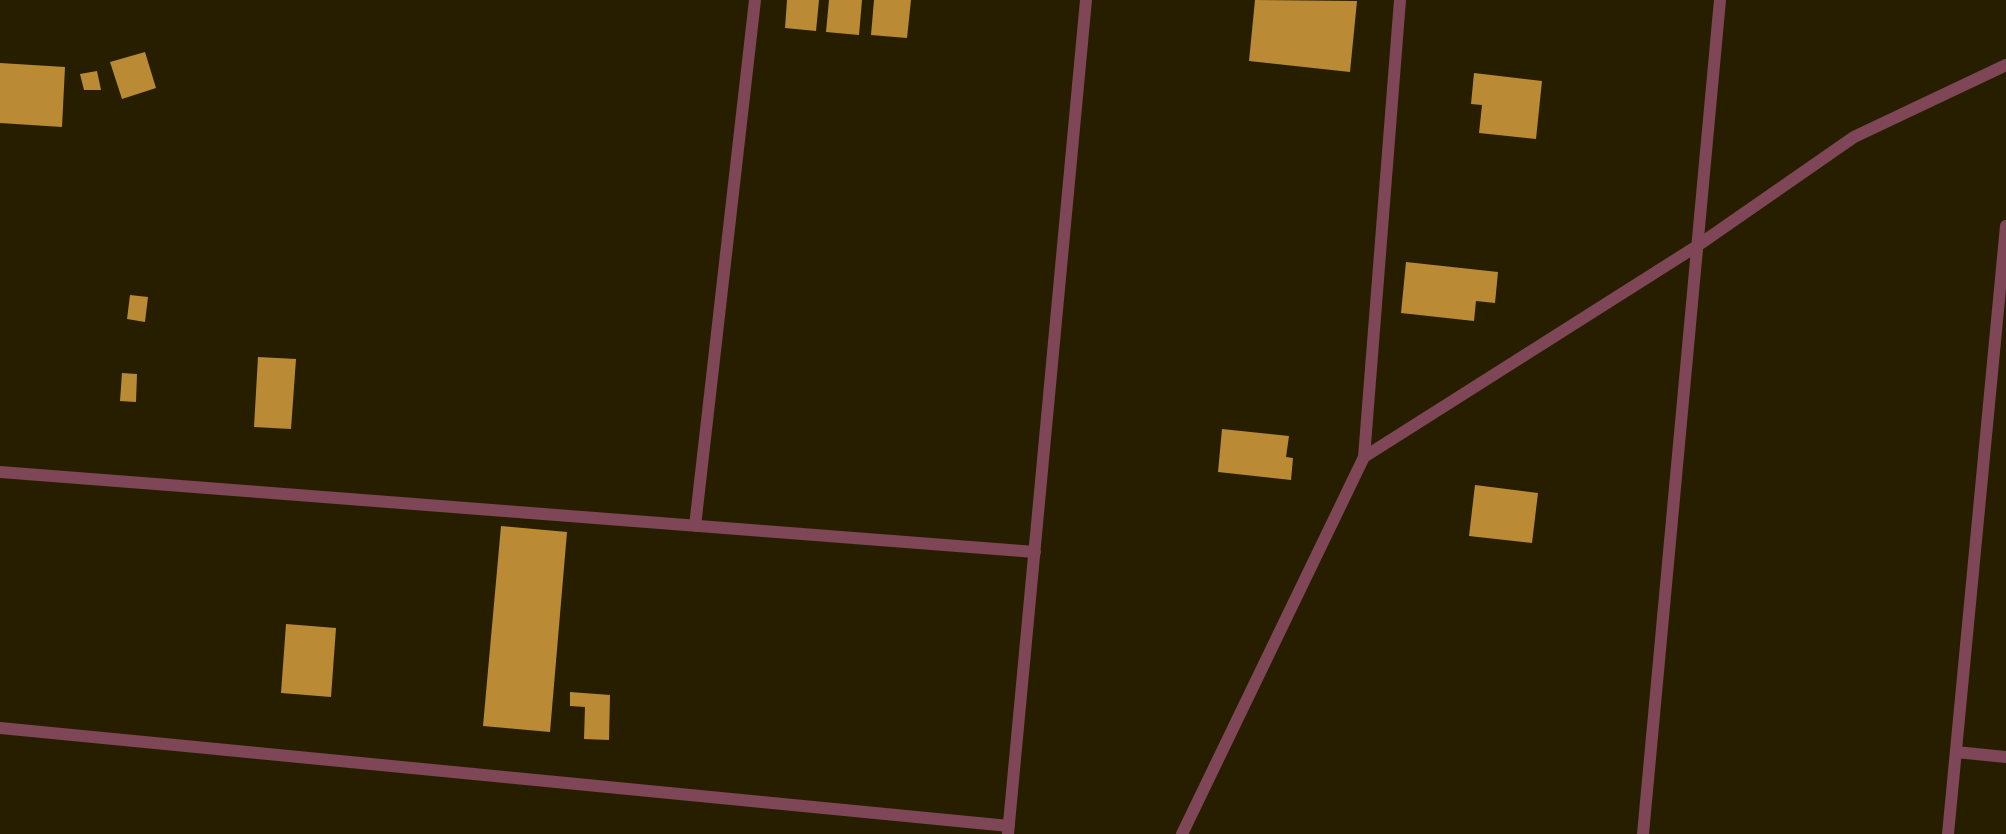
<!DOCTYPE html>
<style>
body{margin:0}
canvas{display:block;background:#271e00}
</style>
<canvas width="2006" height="834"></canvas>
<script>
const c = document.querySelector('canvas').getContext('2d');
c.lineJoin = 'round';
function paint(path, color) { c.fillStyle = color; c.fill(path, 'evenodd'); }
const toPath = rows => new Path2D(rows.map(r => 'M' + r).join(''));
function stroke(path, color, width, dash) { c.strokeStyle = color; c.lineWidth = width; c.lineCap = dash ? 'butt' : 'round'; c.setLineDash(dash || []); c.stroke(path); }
const building = toPath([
 [787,0,819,0,816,31,785,28],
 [829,0,862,0,859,35,826,32],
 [874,0,911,0,907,38,871,35],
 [1255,0,1357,1,1350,72,1249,61],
 [145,52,156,88,122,99,110,62],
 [0,63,65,67,62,127,0,123],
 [97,71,101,90,84,90,80,74],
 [1474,73,1542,81,1536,139,1479,133,1482,105,1471,104],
 [1406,262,1498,272,1495,303,1476,301,1474,321,1401,313],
 [130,295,148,297,145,322,127,319],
 [258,357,296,359,291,429,254,427],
 [122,373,137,374,136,402,120,401],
 [1222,429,1289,436,1286,457,1293,458,1291,480,1218,472],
 [1475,485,1538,493,1532,543,1469,536],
 [501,526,567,532,550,732,483,726],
 [286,624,336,628,331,697,281,693],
 [570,692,610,695,609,740,584,739,585,707,570,706]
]);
const minor = toPath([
 [1364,457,1400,0],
 [0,472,1035,552],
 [695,526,755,0],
 [0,728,1009,826],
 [1956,752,2006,757],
 [1008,834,1086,0],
 [1182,834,1364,457,1697,246,1854,137,2006,65],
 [1643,834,1720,0],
 [1948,834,2006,226]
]);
paint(building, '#ba8a35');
stroke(minor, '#7e4656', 12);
</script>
